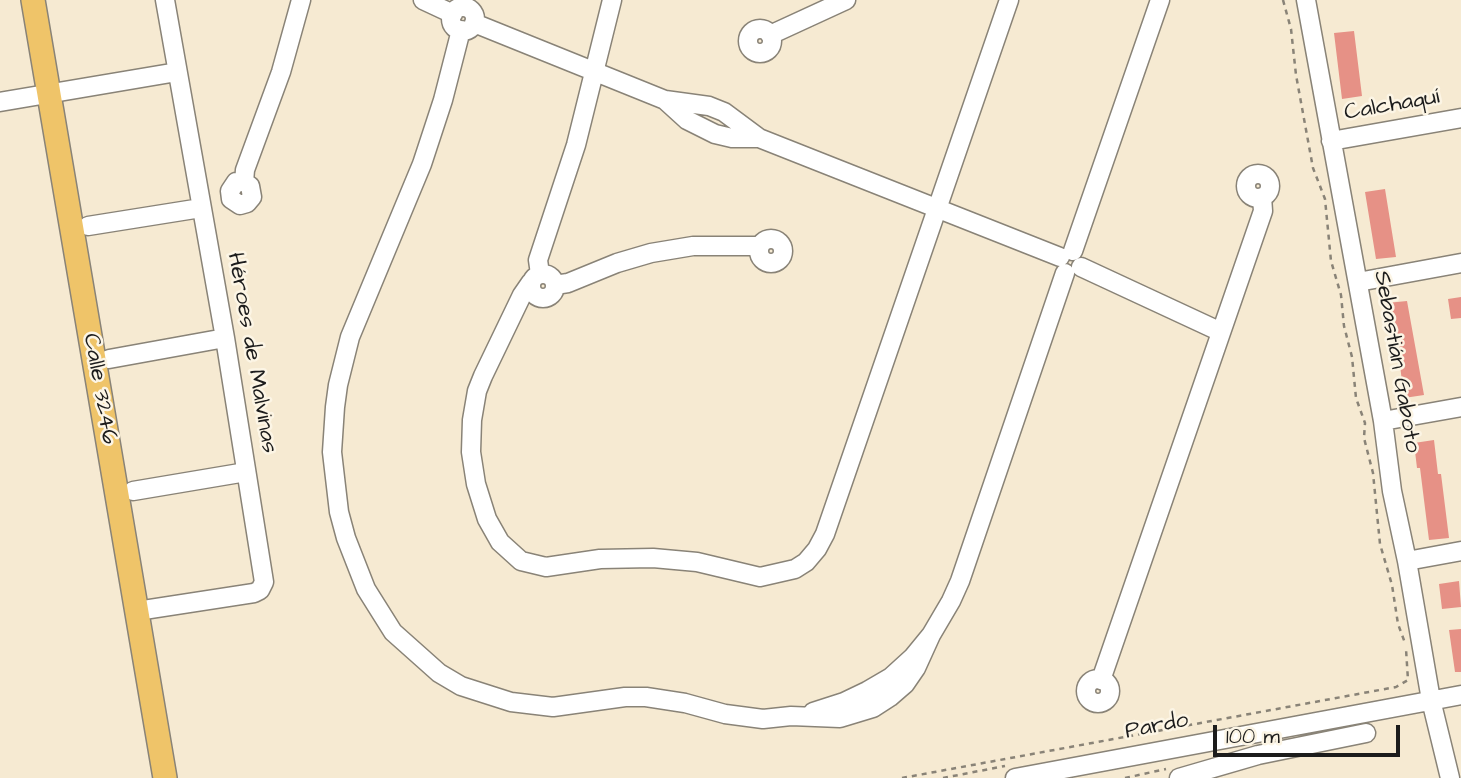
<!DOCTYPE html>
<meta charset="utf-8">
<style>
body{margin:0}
#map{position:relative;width:1461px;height:778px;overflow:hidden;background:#f6ead2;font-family:"Architects Daughter",sans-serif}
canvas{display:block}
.scale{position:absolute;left:1213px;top:725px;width:187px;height:32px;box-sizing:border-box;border:4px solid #1c1c1c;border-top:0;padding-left:9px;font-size:21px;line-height:24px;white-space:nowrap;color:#1c1c1c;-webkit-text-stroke:5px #fcf5e5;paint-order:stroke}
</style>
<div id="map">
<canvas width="1461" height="778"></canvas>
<div class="scale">100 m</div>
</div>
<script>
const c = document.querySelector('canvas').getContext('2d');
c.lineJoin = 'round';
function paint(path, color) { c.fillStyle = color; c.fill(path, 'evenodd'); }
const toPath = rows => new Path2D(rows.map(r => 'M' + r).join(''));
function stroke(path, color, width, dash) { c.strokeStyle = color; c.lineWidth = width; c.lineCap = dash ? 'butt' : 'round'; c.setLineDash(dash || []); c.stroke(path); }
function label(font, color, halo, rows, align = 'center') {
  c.font = font + ' "Architects Daughter",sans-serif'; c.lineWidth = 5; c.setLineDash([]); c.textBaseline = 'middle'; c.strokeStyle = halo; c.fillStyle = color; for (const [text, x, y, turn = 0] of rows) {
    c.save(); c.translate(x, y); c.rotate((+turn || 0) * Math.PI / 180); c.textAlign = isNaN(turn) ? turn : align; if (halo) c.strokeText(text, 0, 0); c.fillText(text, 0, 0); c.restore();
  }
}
const building = toPath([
 [1354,31,1362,96,1342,99,1334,33],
 [1385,189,1396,257,1376,259,1365,192],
 [1461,297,1461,318,1451,319,1448,299],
 [1407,301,1424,395,1404,398,1399,357,1397,357,1393,329,1391,329,1387,303],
 [1434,440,1438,474,1441,474,1449,538,1429,540,1420,468,1417,468,1414,443],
 [1459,581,1461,607,1442,609,1439,584],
 [1461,629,1461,672,1455,672,1449,630]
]);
const path = toPath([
 [1283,0,1291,29,1296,75,1313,168,1325,199,1331,261,1341,295,1344,326,1352,357,1356,398,1365,423,1364,438,1373,473,1380,544,1392,585,1398,624,1405,643],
 [902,778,1396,687,1408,680,1406,649],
 [943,778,1005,766],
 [1125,778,1166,769]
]);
const minor = toPath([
 [423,0,453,14],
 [1306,0,1383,421,1392,491,1407,561,1431,700,1450,778],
 '451 19a12 12 0 1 1 24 0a12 12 0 1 1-24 0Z',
 [474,23,665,100,709,106,724,112,759,138,1060,257],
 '748 41a12 12 0 1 1 24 0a12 12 0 1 1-24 0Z',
 [461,30,443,100,422,164,350,337,338,385,335,407,332,452,339,512,346,538,366,589,393,632,439,673,461,686,511,702,553,707,625,697,646,697,685,703,725,714,763,719,791,716,840,718,873,708,890,697,905,684,916,668,931,635],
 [770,35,846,0],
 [665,100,687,120,715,134,732,138,759,138],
 [0,102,177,72],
 [1331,141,1461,118],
 '1246 186a12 12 0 1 1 24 0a12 12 0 1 1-24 0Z',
 [244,182,236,182,230,191,231,199,240,205,247,203,252,197,250,186,244,182,245,170,281,72,301,0],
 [88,226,201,208],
 '759 251a12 12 0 1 1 24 0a12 12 0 1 1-24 0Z',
 [1073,251,1160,0],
 [1081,267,1221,332],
 '531 286a12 12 0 1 1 24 0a12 12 0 1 1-24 0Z',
 [540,274,538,260,576,145,612,0],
 [531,282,522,295,483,376,477,391,472,420,471,452,476,484,487,519,500,542,521,561,546,567,600,559,653,558,697,562,760,577,795,569,806,562,817,549,825,534,1009,0],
 [1358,282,1461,263],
 [555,285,568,283,617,263,651,253,693,246,760,246],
 [109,359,225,338],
 [1383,421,1461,407],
 [133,491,246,472],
 [1407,561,1461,551],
 [137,611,254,593,260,590,264,582,225,338,165,0],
 '1086 691a12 12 0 1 1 24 0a12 12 0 1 1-24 0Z',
 [1101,680,1263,211,1262,197],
 [813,712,844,702,867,691,891,677,913,657,931,635,951,601,960,581,1065,273],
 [1015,778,1461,695],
 [1179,778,1258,755,1366,733]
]);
const major = toPath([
 [33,0,165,778]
]);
const streetNames = [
 ["Calchaquí",1392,106,-10],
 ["Héroes de Malvinas",251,353,80],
 ["Sebastián Gaboto",1396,362,80],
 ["Calle 3246",99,389,80],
 ["Pardo",1157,727,-11]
];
paint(building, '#e69186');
stroke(minor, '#898377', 21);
stroke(major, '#898377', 26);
stroke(path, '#898377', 2.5, [5, 5]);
stroke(minor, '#fff', 18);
stroke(major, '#efc469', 23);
label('23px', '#1c1c1c', '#fcf5e5', streetNames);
</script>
